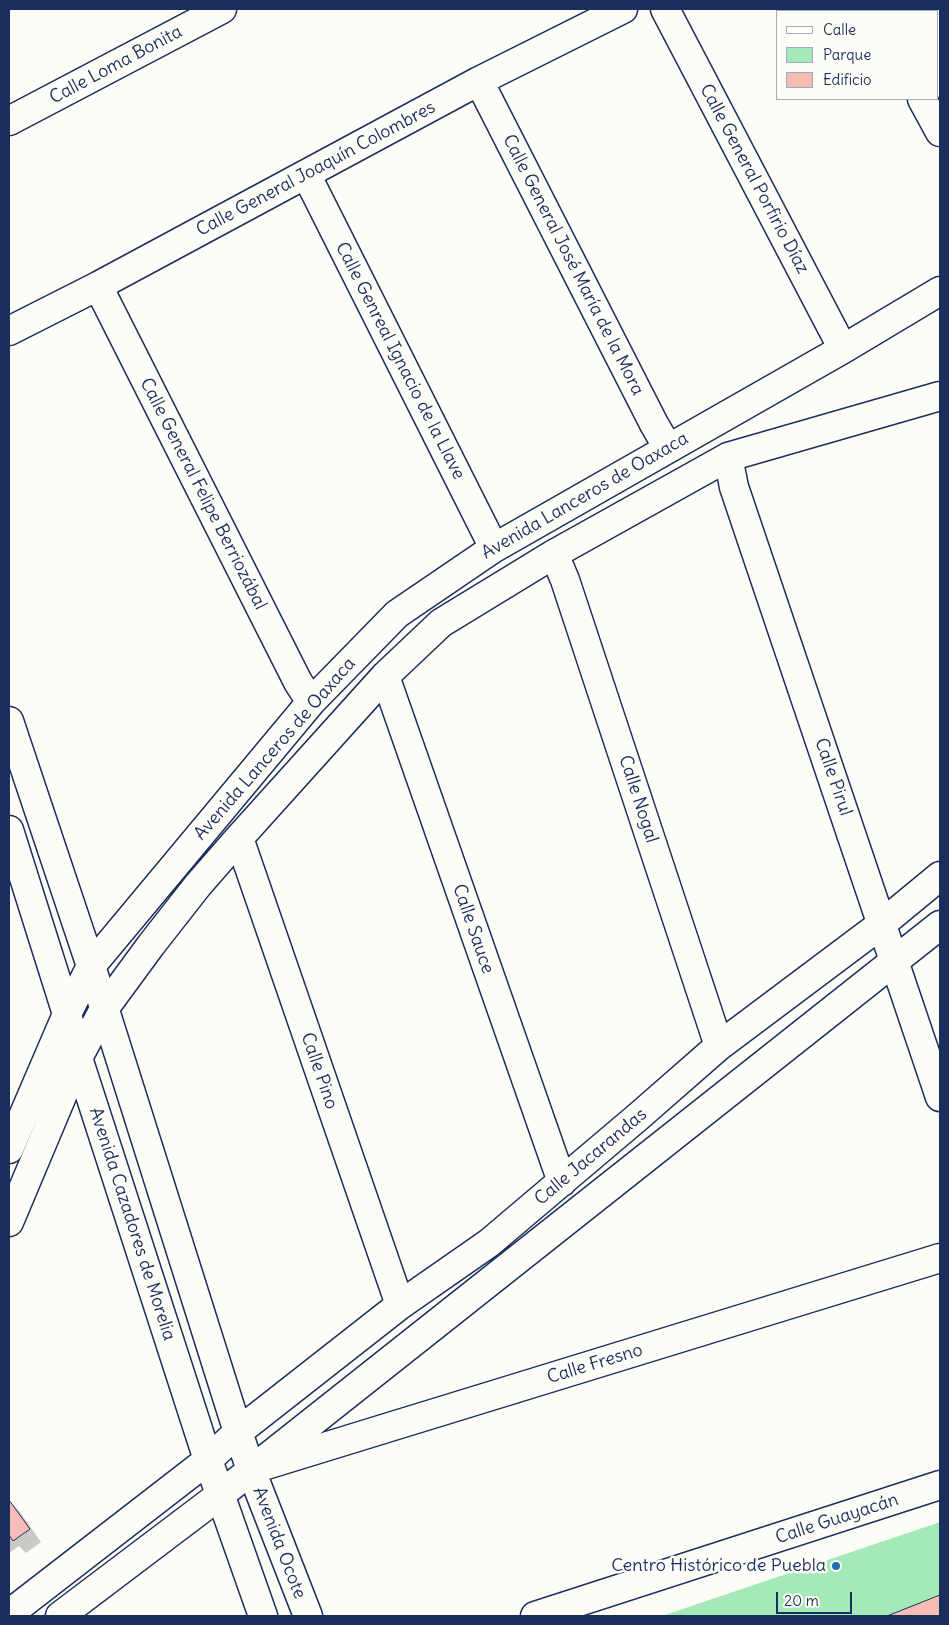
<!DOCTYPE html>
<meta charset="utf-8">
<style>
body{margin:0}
#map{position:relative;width:949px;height:1625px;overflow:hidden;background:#fdfcf7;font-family:Delius,sans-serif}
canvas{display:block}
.frame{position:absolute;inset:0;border:10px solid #1b2f5e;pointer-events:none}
.legend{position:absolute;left:776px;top:10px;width:162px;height:90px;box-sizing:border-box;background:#fdfcf7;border:1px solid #a3aaba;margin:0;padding:6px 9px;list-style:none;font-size:15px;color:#1b2f5e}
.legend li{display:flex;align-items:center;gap:10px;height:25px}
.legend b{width:25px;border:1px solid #a3aaba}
.scale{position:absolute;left:776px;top:1592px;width:76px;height:22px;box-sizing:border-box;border:2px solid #1b2f5e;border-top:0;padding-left:6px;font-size:15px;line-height:18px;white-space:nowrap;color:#1b2f5e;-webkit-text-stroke:4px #fdfcf7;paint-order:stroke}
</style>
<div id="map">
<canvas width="949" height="1625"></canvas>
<div class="frame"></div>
<ul class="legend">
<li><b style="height:6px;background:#fdfcf7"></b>Calle</li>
<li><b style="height:14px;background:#a3eab8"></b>Parque</li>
<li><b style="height:14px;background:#f7bcb5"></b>Edificio</li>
</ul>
<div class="scale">20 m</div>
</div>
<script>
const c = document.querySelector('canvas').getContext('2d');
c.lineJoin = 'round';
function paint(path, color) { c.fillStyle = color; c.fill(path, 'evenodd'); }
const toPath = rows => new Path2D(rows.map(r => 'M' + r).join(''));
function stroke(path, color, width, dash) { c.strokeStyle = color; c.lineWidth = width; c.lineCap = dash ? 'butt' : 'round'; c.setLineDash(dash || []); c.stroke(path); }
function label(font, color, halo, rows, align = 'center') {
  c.font = font + ' Delius,sans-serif'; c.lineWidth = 5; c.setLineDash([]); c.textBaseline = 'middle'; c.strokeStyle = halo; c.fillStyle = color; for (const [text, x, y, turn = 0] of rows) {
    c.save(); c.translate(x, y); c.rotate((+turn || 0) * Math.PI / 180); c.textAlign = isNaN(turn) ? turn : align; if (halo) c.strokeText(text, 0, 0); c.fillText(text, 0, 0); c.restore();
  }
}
const green = toPath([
 [940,1522,940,1616,662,1616]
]);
const shadow = toPath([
 [9,1501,20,1512,41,1542,26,1553,19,1546,9,1553],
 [940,1596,940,1616,890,1616]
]);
const building = toPath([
 [9,1500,30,1529,13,1541,9,1535,9,1500],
 [940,1595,940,1616,887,1616,940,1595]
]);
const minor = toPath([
 [665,9,843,349],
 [874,9,875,11],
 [479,81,654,424,668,448],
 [922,99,940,132],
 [9,121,222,9],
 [306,174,494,548],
 [98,286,298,682,311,702],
 [9,331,98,286,479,81,623,9],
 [728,457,734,487,940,1097],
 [554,554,565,580,719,1046],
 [385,676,562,1182],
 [9,721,91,966,238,1432,251,1470,308,1616],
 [9,830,67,1014,78,1058,208,1460,263,1616],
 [239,838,400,1305],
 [9,1149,67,1014,91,966,311,702,397,614,494,548,843,349,940,291],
 [9,1222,78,1058,104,1009,151,945,198,885,239,838,385,676,441,623,554,554,728,457,940,396],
 [266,1465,940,1258],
 [9,1614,208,1460,238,1432,400,1305,489,1243,639,1116,719,1046,883,923,940,876],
 [60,1616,220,1495,940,925],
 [535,1616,940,1485]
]);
const markers = [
 [836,1566,5,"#1f6fb2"]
];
const streetNames = [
 ["Calle Loma Bonita",116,65,-28],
 ["Calle General Joaquín Colombres",316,169,-28],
 ["Calle General Porfirio Díaz",754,179,62],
 ["Calle General José María de la Mora",573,265,63],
 ["Calle Genreal Ignacio de la Llave",400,361,63],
 ["Calle General Felipe Berriozábal",203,494,63],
 ["Avenida Lanceros de Oaxaca",585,496,-30],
 ["Avenida Lanceros de Oaxaca",275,749,-49],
 ["Calle Pirul",833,777,71],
 ["Calle Nogal",638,799,72],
 ["Calle Sauce",473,929,71],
 ["Calle Pino",319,1071,71],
 ["Calle Jacarandas",591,1157,-40],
 ["Avenida Cazadores de Morelia",132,1224,72],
 ["Calle Fresno",595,1364,-17],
 ["Calle Guayacán",837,1519,-18],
 ["Avenida Ocote",279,1543,69]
];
const poiNames = [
 ["Centro Histórico de Puebla",826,1566]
];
paint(green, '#a3eab8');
paint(shadow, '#0003');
paint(building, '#f7bcb5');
stroke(building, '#1b2f5e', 1);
stroke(minor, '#1b2f5e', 31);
stroke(minor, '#fdfcf7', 28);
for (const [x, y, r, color] of markers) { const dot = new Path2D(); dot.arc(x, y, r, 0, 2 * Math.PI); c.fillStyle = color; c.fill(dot); stroke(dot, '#fdfcf7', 2); }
label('18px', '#1b2f5e', '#fdfcf7', streetNames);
label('18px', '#1b2f5e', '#fdfcf7', poiNames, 'right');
</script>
